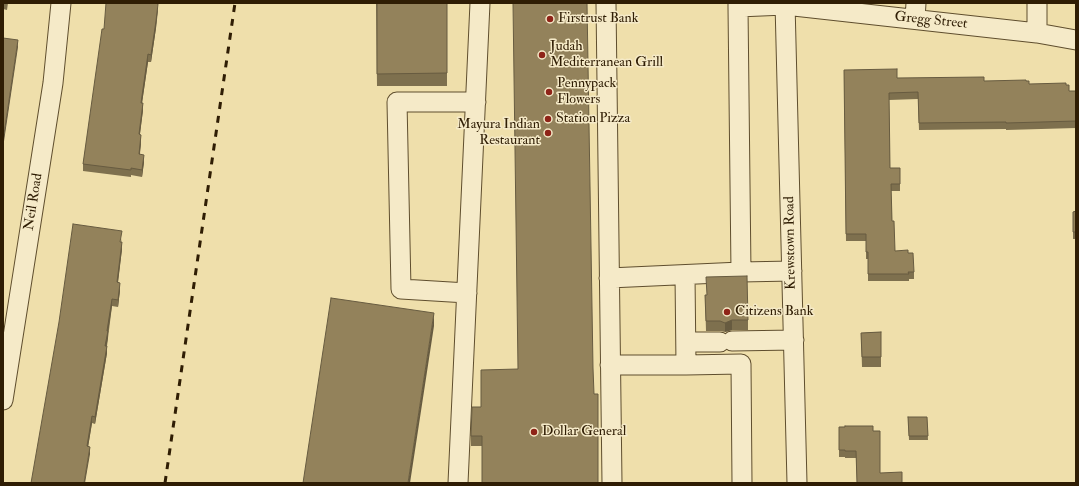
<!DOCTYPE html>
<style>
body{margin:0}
#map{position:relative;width:1079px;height:486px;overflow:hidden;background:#efdfab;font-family:"IM FELL Double Pica",serif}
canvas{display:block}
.frame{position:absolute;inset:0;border:4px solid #2f1d04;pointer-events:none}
</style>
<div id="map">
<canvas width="1079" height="486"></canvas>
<div class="frame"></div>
</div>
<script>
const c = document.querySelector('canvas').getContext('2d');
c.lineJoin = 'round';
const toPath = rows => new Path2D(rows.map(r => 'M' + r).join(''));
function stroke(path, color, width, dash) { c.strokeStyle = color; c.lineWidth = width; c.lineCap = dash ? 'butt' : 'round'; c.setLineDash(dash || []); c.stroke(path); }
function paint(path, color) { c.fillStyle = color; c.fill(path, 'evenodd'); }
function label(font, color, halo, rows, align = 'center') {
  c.font = font + ' "IM FELL Double Pica",serif'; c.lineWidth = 3; c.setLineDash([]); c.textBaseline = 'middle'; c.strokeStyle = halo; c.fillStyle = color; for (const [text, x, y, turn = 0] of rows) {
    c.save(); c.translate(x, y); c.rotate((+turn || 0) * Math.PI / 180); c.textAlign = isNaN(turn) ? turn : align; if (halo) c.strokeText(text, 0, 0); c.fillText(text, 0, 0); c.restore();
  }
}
const minor = toPath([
 [606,3,612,483],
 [738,3,738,7,785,5,1037,33,1076,40],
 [785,3,797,483],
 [738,7,741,272,792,271],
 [915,19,916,3],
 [1037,33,1037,3],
 [609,278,741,272],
 [467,293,401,289,397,102,476,102],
 [732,341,794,340],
 [686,342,720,342],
 [610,365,686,365,685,275],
 [686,365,741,364,742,483],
 [3,400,53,83,61,3],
 [458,483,480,3]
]);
const rail = toPath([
 [165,483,235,3]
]);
const wall = toPath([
 [3,3,8,3,7,10,3,9],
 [376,3,447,3,447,86,377,86],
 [156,4,158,11,156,28,151,62,148,62,142,103,143,110,140,134,141,142,140,154,144,162,142,177,131,175,131,177,83,171,83,164,104,29],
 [844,70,897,78,984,81,1026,81,1029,84,1066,85,1069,91,1076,91,1076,128,1006,130,1006,129,919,130,918,99,889,100,890,168,900,168,900,191,891,191,892,221,895,251,908,253,914,272,914,279,909,279,909,281,868,281,868,259,866,259,866,241,846,241],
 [1076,211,1076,239,1073,239,1073,212],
 [122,238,121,242,122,249,118,283,120,290,118,307,112,306,107,346,107,353,95,424,92,423,88,447,90,454,31,483],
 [705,295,706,295,748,320,748,330,732,330,725,332,720,331,706,331],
 [881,332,881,367,862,367,861,333],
 [593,368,482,446,471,446,471,436,481,407,518,369],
 [908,417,927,417,928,440,909,440],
 [873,426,857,483,856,458,845,458,845,457,839,457,839,427]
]);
const shadedWall = toPath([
 [158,4,156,28,151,62,151,55],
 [18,40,18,47,3,148,3,141],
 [148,54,148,62,141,110,141,103],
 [143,103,143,110,139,141,139,134],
 [141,135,141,142,139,161,139,154],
 [144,155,144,162,142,177,142,170],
 [122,242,122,249,117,289,117,282],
 [120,283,120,290,118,307,118,300],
 [112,299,112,306,108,332,108,338,105,353,105,346],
 [434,313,434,326,410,483,408,483],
 [732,320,732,330,725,332,725,323],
 [107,346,107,353,95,424,95,417],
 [92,416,92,423,87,453,87,446],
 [90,447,90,454,85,483,84,483]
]);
const building = toPath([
 [106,3,155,3,158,4,156,21,151,55,148,54,141,103,143,103,139,134,141,135,139,154,144,155,142,170,131,168,131,170,83,164,102,29,104,29,106,3],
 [377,3,447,3,447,73,377,74,377,3],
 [513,3,587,3,593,368,594,394,598,394,598,483,482,483,482,436,471,436,472,407,481,407,481,370,518,369,513,3],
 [3,38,18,40,3,141,3,38],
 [897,69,897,78,984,77,984,81,1026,80,1026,81,1029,81,1029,84,1066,83,1066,85,1069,85,1069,91,1076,91,1076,121,1006,123,1006,122,919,123,918,92,889,93,890,168,900,168,900,184,891,184,892,221,894,221,895,251,908,250,908,253,913,253,914,272,908,272,909,274,868,274,868,252,866,252,866,234,846,234,844,70,897,69],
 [1076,211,1076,232,1073,232,1073,212,1076,211],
 [73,224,122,231,120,242,122,242,117,282,120,283,118,300,112,299,107,331,108,331,105,346,107,346,95,417,92,416,87,446,90,447,84,483,31,483,59,322,73,224],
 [747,276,748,320,732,320,725,323,720,321,706,321,705,295,707,295,706,277,747,276],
 [331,298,434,313,408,483,303,483,331,298],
 [881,332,881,357,862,357,861,333,881,332],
 [908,417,927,417,928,436,909,436,908,417],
 [845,426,873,426,873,431,880,431,880,473,902,472,902,483,857,483,856,451,845,451,845,450,839,450,839,427,845,427,845,426]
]);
const markers = [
 [550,19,4,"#8f2418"],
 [542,55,4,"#8f2418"],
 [549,92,4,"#8f2418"],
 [548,119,4,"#8f2418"],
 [548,133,4,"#8f2418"],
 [727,312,4,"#8f2418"],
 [534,432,4,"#8f2418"]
];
const poiNames = [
 ["Firstrust Bank",558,19],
 ["Judah",550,47],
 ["Mediterranean Grill",550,63],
 ["Pennypack",557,84],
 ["Flowers",557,100],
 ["Station Pizza",556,119],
 ["Mayura Indian",540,125,"right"],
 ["Restaurant",540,141,"right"],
 ["Citizens Bank",735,312],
 ["Dollar General",542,432]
];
const streetNames = [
 ["Gregg Street",931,21,6],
 ["Neil Road",34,202,-81],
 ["Krewstown Road",791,243,-91]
];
stroke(minor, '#5f4e2e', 21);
stroke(minor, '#f5eac8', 19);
stroke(rail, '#2f1d04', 3, [7, 7]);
paint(wall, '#7e704e');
paint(shadedWall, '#675b40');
paint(building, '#93825b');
stroke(building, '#675b40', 1);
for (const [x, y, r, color] of markers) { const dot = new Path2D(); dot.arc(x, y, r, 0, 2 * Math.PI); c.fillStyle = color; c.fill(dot); stroke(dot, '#f5eac8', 1.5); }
label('14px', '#2f1d04', '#f5eac8', poiNames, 'left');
label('14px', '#2f1d04', '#f5eac8', streetNames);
</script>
